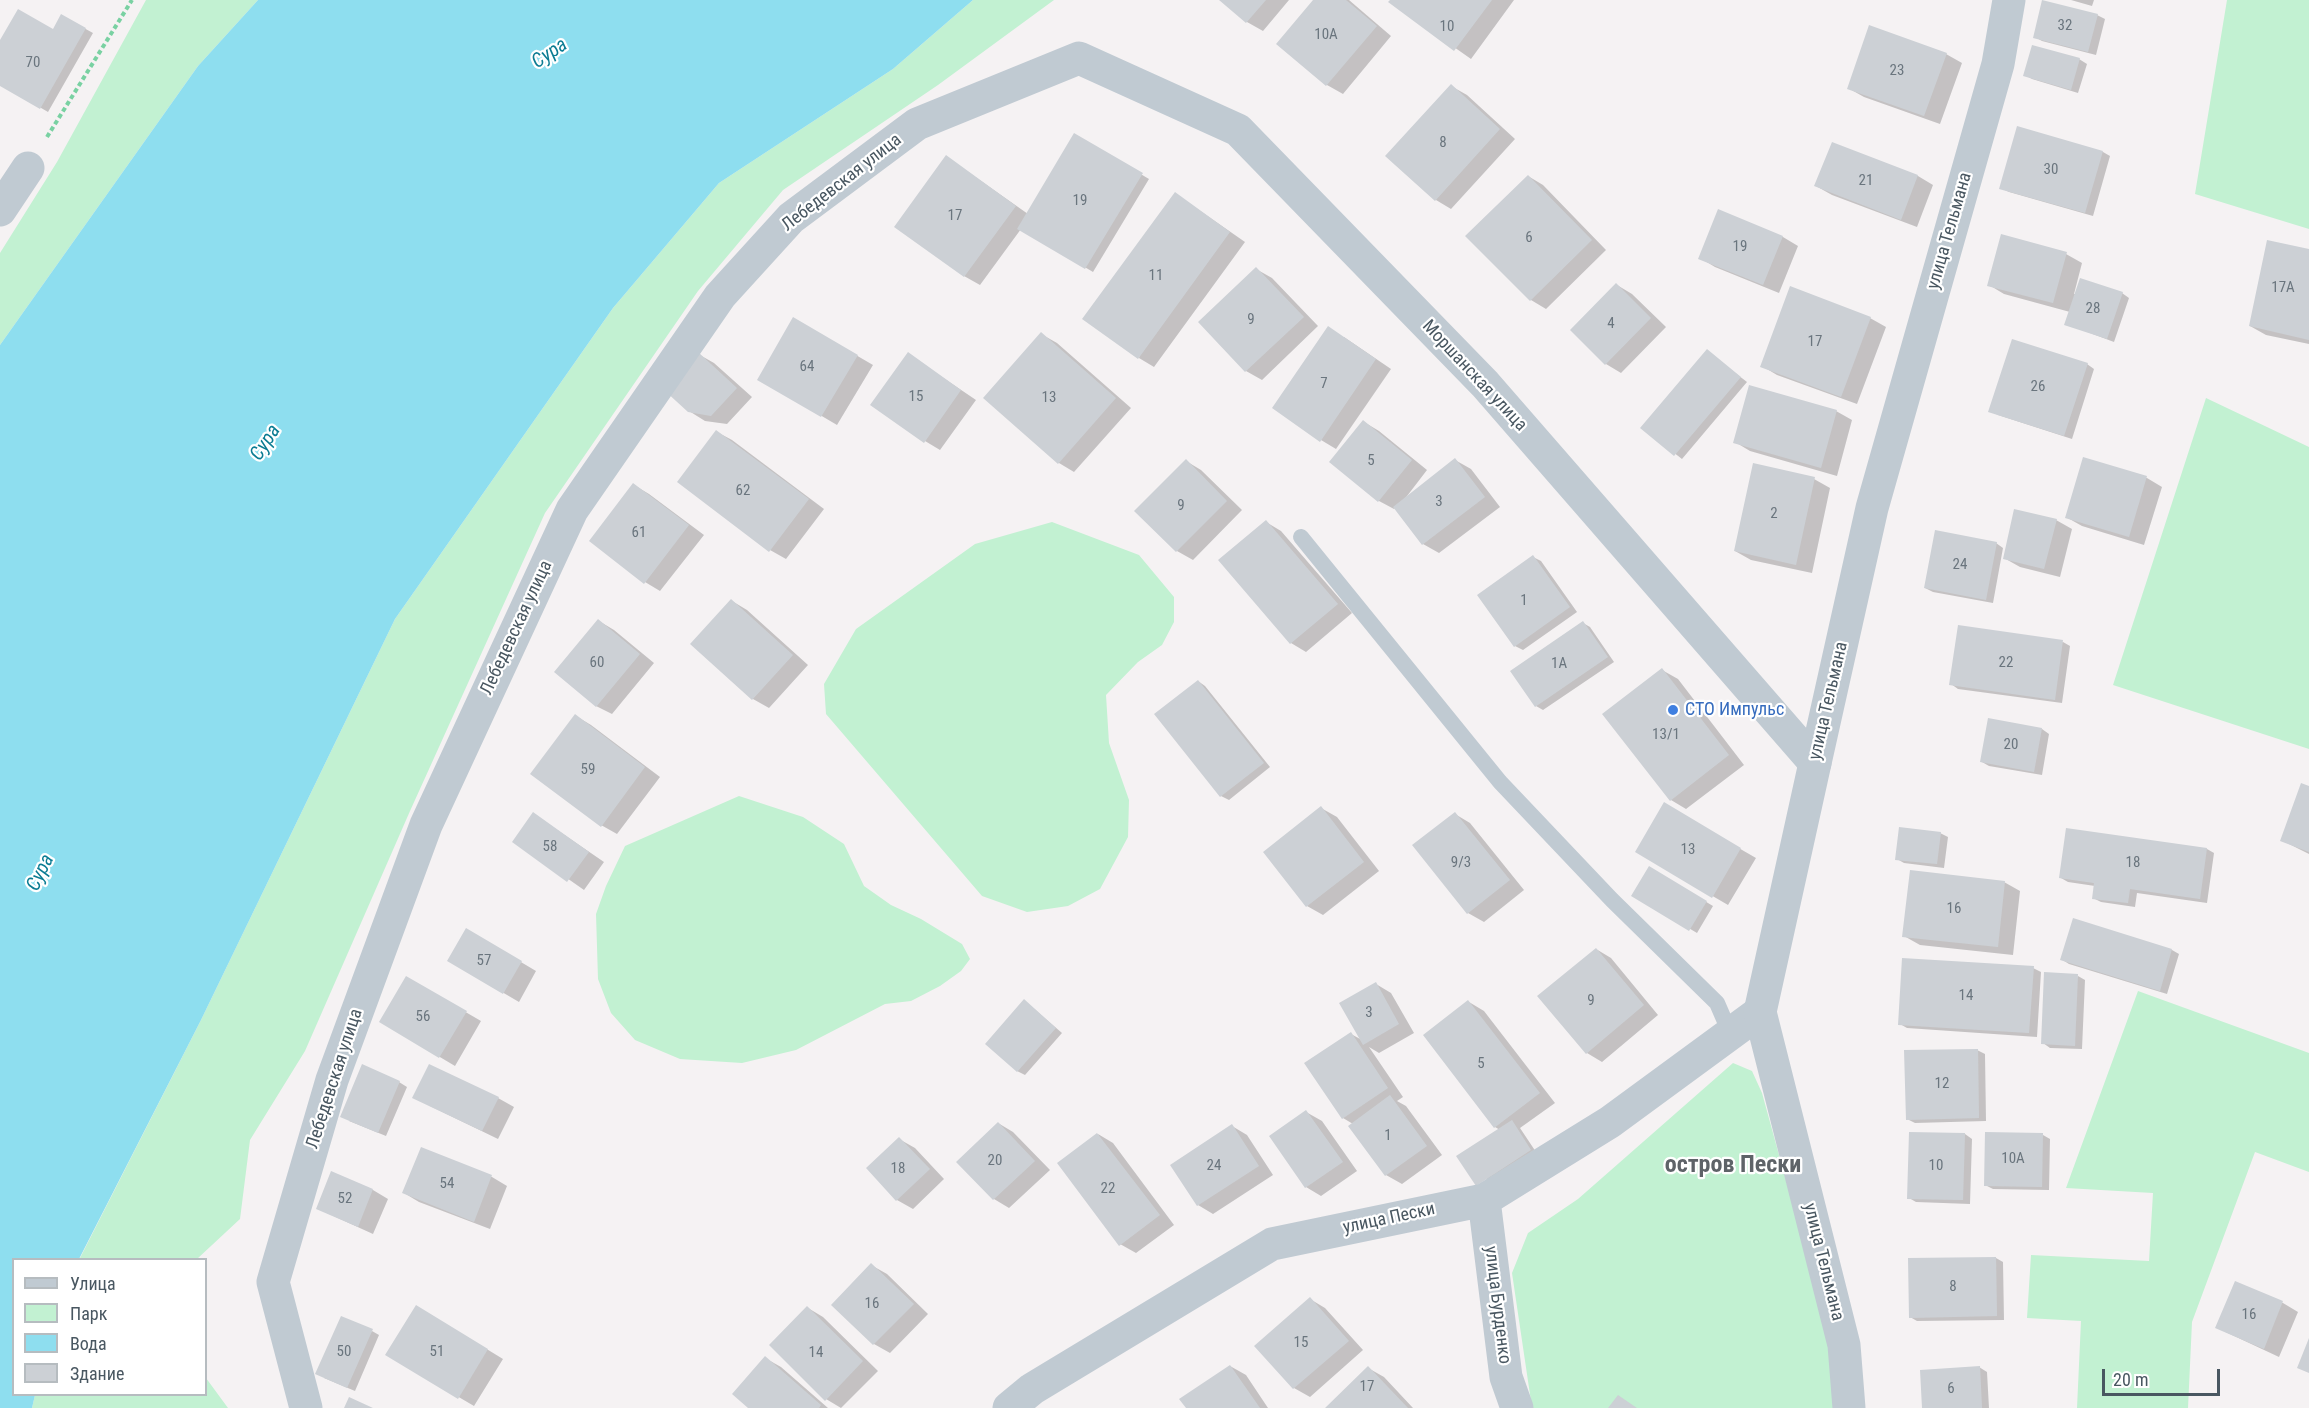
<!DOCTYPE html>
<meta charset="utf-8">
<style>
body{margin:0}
#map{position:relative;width:2309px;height:1408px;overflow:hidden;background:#f5f2f3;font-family:"Roboto Condensed",sans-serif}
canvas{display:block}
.legend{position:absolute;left:12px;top:1258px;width:195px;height:138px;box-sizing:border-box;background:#fff;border:2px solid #b6bcc0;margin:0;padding:8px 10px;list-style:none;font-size:18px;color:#495761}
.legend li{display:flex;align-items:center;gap:12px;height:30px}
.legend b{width:30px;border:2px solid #b6bcc0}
.scale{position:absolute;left:2102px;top:1369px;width:118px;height:27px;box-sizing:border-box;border:3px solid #495761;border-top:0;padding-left:8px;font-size:18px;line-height:21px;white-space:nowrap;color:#495761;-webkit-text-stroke:4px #fff;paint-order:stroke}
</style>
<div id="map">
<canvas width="2309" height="1408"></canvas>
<ul class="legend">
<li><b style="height:8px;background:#c0cad2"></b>Улица</li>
<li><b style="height:16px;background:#c2f1d2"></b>Парк</li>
<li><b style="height:16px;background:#8edeef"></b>Вода</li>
<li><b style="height:16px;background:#ccd0d5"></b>Здание</li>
</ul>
<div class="scale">20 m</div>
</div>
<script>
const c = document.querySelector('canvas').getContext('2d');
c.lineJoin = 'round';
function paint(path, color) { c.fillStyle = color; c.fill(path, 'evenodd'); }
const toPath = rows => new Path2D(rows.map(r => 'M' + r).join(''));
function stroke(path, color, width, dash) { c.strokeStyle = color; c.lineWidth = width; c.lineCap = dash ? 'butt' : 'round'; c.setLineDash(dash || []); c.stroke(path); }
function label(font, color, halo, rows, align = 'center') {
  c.font = font + ' "Roboto Condensed",sans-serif'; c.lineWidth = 4.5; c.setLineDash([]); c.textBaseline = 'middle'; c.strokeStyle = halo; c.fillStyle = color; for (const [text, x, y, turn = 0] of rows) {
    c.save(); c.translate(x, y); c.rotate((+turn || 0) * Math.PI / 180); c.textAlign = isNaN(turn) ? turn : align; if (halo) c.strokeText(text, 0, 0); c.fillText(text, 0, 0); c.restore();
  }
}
const green = toPath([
 [146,0,258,0,198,66,0,345,0,253,57,162],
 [973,0,1054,0,938,85,783,190,698,291,545,513,410,811,305,1051,250,1140,240,1219,197,1259,79,1260,201,1020,395,619,613,308,719,183,893,69],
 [2227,0,2309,0,2309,229,2195,194],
 [2206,398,2309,447,2309,749,2113,685],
 [1052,522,1139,555,1174,597,1174,622,1162,645,1138,662,1106,695,1109,743,1129,800,1128,837,1100,889,1068,906,1027,912,982,896,826,714,824,684,856,629,975,544],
 [739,796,803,817,844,844,864,886,891,905,921,919,962,944,970,959,961,971,940,986,911,1001,885,1004,796,1050,742,1063,680,1059,635,1040,611,1013,598,979,596,914,606,886,625,846],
 [2138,991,2309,1053,2309,1172,2255,1152,2192,1322,2188,1408,2077,1408,2081,1321,2027,1318,2031,1255,2149,1261,2153,1193,2066,1188],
 [1733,1063,1752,1071,1762,1093,1832,1348,1835,1408,1532,1408,1512,1273,1528,1233,1578,1199],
 [206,1378,228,1408,32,1408,35,1395,206,1394]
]);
const water = toPath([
 [258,0,973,0,893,69,719,183,613,308,395,619,201,1020,79,1259,14,1260,14,1394,35,1395,32,1408,0,1408,0,345,198,66]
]);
const shadow = toPath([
 [1222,0,1289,0,1263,31,1247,22],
 [1315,0,1349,0,1391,36,1343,94,1327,85,1278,43],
 [1392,0,1514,0,1471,59,1390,2],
 [2071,0,2094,0,2092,6],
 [2097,15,2105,19,2096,55,2042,41,2035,37],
 [62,16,93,33,48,112,0,84,0,43,53,31],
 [1946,54,1962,63,1940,124,1864,97,1848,88],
 [2079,59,2087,64,2078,93,2032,79,2025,75],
 [1451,86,1467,95,1515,139,1451,209,1436,200],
 [2018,128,2103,152,2110,156,2093,216,2009,192,2001,188],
 [1075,135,1149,179,1093,272,1021,229,980,285,964,276,947,157,1028,214],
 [1832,144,1918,176,1933,185,1917,227,1832,195,1816,186],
 [1528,176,1543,185,1606,250,1546,309,1531,300],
 [1176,194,1245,242,1154,367,1139,358],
 [1718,211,1783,237,1798,246,1779,293,1715,267,1700,258],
 [2309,251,2309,344,2266,335,2250,326],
 [2066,254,2082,263,2074,294,2122,293,2129,298,2114,342,2066,324,2070,312,2004,294,1989,285],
 [1256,269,1272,278,1318,326,1262,380,1246,371],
 [1617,285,1632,294,1666,327,1621,373,1606,364],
 [1870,318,1886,327,1857,404,1777,375,1762,366],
 [794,319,873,365,837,425,759,379],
 [1041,334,1057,343,1131,408,1074,472,1059,463],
 [1344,337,1391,369,1336,449,1321,440],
 [1707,351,1747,382,1682,459,1642,428],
 [698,354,714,363,752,397,727,424,705,421,689,411],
 [908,354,976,400,940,450,925,441],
 [2087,364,2094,369,2072,439,1998,415,1990,411],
 [1836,411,1852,420,1837,476,1750,451,1735,442],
 [1364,422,1379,431,1427,470,1404,500,1455,460,1471,469,1500,507,1439,553,1423,544,1395,508,1394,509,1379,501],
 [717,432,732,440,824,509,786,559,770,550],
 [2084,459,2147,478,2162,487,2144,545,2082,526,2066,517],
 [1186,461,1201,470,1242,510,1193,560,1177,551],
 [1814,479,1830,488,1812,573,1751,560,1735,551],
 [634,485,649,494,704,535,660,591,645,582],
 [2056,520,2072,529,2060,577,2020,567,2004,558],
 [1266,522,1281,531,1352,613,1306,652,1291,643],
 [1996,543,2003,548,1993,603,1933,592,1925,588],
 [1533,557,1541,561,1577,612,1523,650,1515,646],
 [732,601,747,610,808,665,769,708,753,699,692,644],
 [599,621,614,630,654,663,612,714,596,706],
 [1583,623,1590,627,1614,662,1543,710,1536,706],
 [2063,642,2070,646,2062,703,1958,689,1951,684],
 [1662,670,1678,679,1744,765,1686,809,1671,800],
 [1198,681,1205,686,1270,767,1229,800,1221,796],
 [576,716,591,725,660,777,617,834,601,825],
 [2042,729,2049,734,2042,775,1989,766,1982,762],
 [2309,787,2309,854,2281,840],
 [1664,805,1756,858,1728,905,1637,852],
 [1321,808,1337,817,1379,871,1323,915,1307,906],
 [534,814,604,862,584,890,514,841],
 [1455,814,1470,823,1524,890,1484,922,1468,913,1414,846],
 [2067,829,2207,849,2214,853,2207,903,2137,893,2135,907,2101,902,2093,898,2095,886,2068,882,2061,878],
 [1940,833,1948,837,1944,868,1904,863,1897,859],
 [1649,868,1713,906,1697,933,1633,895],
 [2004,882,2020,891,2013,955,1920,945,1904,936],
 [2074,920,2172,950,2179,954,2167,994,2069,964,2061,959],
 [467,930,536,971,519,1002,449,961],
 [1596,949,1611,958,1658,1015,1602,1062,1587,1053],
 [2033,968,2041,972,2037,1037,1907,1028,1900,1024],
 [2078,976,2085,980,2082,1049,2050,1048,2043,1043],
 [407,978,481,1021,455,1066,381,1022],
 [1376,984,1391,993,1414,1033,1379,1053,1369,1047,1403,1097,1397,1101,1406,1106,1442,1155,1402,1184,1386,1175,1351,1126,1353,1124,1343,1118,1351,1034,1362,1040],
 [1025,1001,1062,1033,1025,1075,1017,1071],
 [1469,1002,1484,1011,1555,1103,1520,1128,1538,1155,1484,1189,1500,1130,1495,1127],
 [1977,1050,1985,1054,1986,1121,1915,1123,1907,1119],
 [399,1082,407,1087,386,1136,349,1121],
 [498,1098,514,1107,498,1139,430,1106],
 [1306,1112,1322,1121,1357,1171,1321,1196,1306,1187],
 [998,1123,1013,1132,1050,1170,1009,1208,994,1199,958,1162],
 [1232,1126,1247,1135,1273,1175,1213,1214,1198,1205],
 [1098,1134,1113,1143,1174,1225,1136,1253,1120,1244],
 [1965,1134,1972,1139,1970,1204,1916,1202,1909,1198],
 [2043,1135,2050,1139,2049,1190,1993,1189,1985,1185],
 [899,1139,915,1148,944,1179,913,1209,897,1200,868,1169],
 [421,1149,492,1177,507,1186,490,1229,419,1202,404,1193],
 [332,1173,373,1190,388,1199,373,1234,318,1209],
 [1996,1258,2003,1262,2004,1320,1917,1321,1910,1317,1909,1259],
 [871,1265,887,1274,928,1314,890,1353,874,1344,833,1305],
 [2235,1283,2283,1303,2298,1312,2279,1357,2217,1328],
 [1310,1299,1325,1308,1363,1350,1310,1397,1294,1388,1256,1346],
 [808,1308,823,1317,878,1371,841,1408,826,1399],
 [431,1315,503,1359,474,1406,387,1355],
 [372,1331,379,1335,355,1391,324,1378],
 [765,1358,781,1367,828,1408,751,1408],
 [1230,1366,1246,1375,1268,1408,1187,1408],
 [1979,1367,1987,1372,1989,1408,1924,1408],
 [1368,1368,1384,1377,1413,1408,1327,1408]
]);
const building = toPath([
 [1219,0,1266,0,1246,23],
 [1313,0,1346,0,1377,26,1326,86,1276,44],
 [1390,0,1492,0,1454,51,1388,2],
 [2042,0,2098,14,2088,52,2033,38],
 [18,9,53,29,61,14,86,28,40,109,0,86,0,40],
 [1869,25,1947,53,1924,116,1847,89],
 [2032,45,2080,58,2071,90,2023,76],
 [1451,84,1500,129,1435,201,1385,156],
 [2017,126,2103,151,2085,213,1999,189],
 [1074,133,1143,173,1085,269,1017,229],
 [1832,142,1918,175,1901,220,1814,186],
 [946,155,1016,206,964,277,894,227],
 [1528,175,1592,240,1530,301,1465,236],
 [1175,192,1230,232,1138,359,1082,319],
 [1718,209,1783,236,1763,285,1698,259],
 [2001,234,2067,252,2053,303,1987,286],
 [2267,240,2309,249,2309,340,2249,326],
 [1256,267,1304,317,1245,372,1198,322],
 [2080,278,2123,292,2107,339,2064,325],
 [1616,283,1651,318,1605,365,1570,330],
 [1790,286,1871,317,1841,397,1760,367],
 [793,317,858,355,821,417,757,380],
 [1328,326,1376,359,1320,442,1272,408],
 [1041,332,1116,398,1058,464,983,398],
 [2012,339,2088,363,2064,436,1988,412],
 [1707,349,1741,377,1674,456,1640,428],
 [698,352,737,388,711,416,688,412,664,390],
 [908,352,961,390,924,443,870,405],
 [1749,385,1837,410,1821,468,1733,443],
 [1363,420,1412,460,1378,502,1329,462],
 [716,430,809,499,769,552,677,482],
 [2083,457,2147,476,2129,537,2065,518],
 [1455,458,1485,497,1422,545,1393,507],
 [1186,459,1227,501,1176,552,1134,511],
 [1753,463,1815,477,1796,565,1734,551],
 [633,483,689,525,644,584,589,541],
 [2014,509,2057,519,2044,569,2003,559],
 [1266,520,1338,604,1290,644,1218,560],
 [1935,530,1997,542,1986,600,1924,588],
 [1533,555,1570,607,1514,647,1477,595],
 [731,599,793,655,752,700,690,644],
 [598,619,640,654,596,707,554,672],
 [1583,621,1608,657,1535,707,1510,671],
 [1958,625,2063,640,2055,700,1949,685],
 [1662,668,1729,755,1670,801,1602,714],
 [1198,680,1264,763,1220,797,1154,714],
 [575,714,645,767,601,827,530,774],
 [1988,718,2042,728,2034,772,1980,762],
 [2301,783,2309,786,2309,852,2280,841],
 [1664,802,1741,848,1712,898,1635,852],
 [1321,806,1364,862,1306,907,1263,852],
 [533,812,589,852,567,882,512,842],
 [1455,812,1510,880,1467,914,1412,845],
 [1899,827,1941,832,1937,864,1895,860],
 [2066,828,2207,848,2200,899,2130,889,2128,903,2092,899,2094,883,2059,878],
 [1649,866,1707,901,1689,931,1631,896],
 [1910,870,2005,881,1998,947,1902,937],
 [2073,918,2172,949,2160,991,2060,960],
 [466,928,522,961,503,994,447,961],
 [1596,948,1644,1005,1586,1054,1537,996],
 [1902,958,2034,966,2029,1033,1898,1025],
 [2044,972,2078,974,2075,1046,2041,1044],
 [406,976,467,1011,439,1058,379,1022],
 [1376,982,1399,1024,1363,1045,1339,1003],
 [1024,999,1056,1028,1017,1072,985,1044],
 [1468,1000,1540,1093,1494,1128,1423,1035],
 [1351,1032,1388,1088,1342,1119,1304,1063],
 [1978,1049,1979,1118,1906,1120,1904,1050],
 [362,1064,400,1081,378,1133,340,1117],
 [429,1064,499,1097,482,1131,412,1098],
 [1390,1095,1427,1146,1385,1176,1348,1126],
 [1306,1110,1343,1162,1305,1188,1269,1136],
 [1512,1120,1531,1150,1476,1186,1456,1156],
 [998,1122,1035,1161,993,1200,956,1162],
 [1232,1124,1259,1166,1197,1206,1170,1165],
 [1909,1132,1965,1133,1963,1200,1907,1199],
 [1985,1132,2043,1133,2042,1187,1984,1186],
 [1097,1133,1160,1215,1119,1246,1057,1163],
 [899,1137,930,1169,896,1201,866,1168],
 [421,1147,492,1175,474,1222,402,1193],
 [331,1171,373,1189,358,1227,316,1209],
 [1996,1257,1997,1316,1909,1318,1908,1258],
 [871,1263,914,1304,873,1345,831,1305],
 [2235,1281,2283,1301,2264,1349,2215,1328],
 [1310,1297,1349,1341,1293,1389,1254,1346],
 [416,1305,488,1349,458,1399,385,1355],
 [807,1306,863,1361,825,1401,769,1345],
 [341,1316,373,1329,347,1388,315,1374],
 [2309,1338,2309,1373,2297,1368],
 [765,1356,821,1405,819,1408,748,1408,732,1394],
 [1230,1365,1260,1408,1186,1408,1179,1399],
 [1368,1366,1408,1408,1325,1408],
 [1980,1366,1982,1408,1922,1408,1920,1370],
 [1618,1395,1637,1408,1608,1408],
 [349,1397,373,1408,344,1408]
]);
const path = toPath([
 [47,137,132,0]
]);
const service = toPath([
 [1301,537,1500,782,1612,900,1717,1003,1730,1033]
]);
const minor = toPath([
 [0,210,28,168],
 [1815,763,1872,508,1998,64,2009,0],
 [1484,1200,1506,1377,1517,1408],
 [306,1408,273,1282,332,1080,426,825,572,510,720,296,791,218,917,124,1079,58,1238,130,1485,384,1815,763],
 [1009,1408,1032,1389,1272,1244,1484,1200,1610,1122,1760,1012]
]);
const tertiary = toPath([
 [1815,763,1760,1012,1844,1345,1849,1408]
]);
const markers = [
 [1673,710,6,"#3f7fe0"]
];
const numberNames = [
 ["32",2065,26],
 ["10",1447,27],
 ["10А",1326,35],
 ["70",33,63],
 ["23",1897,71],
 ["8",1443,143],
 ["30",2051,170],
 ["21",1866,181],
 ["19",1080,201],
 ["17",955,216],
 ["6",1529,238],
 ["19",1740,247],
 ["11",1156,276],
 ["17А",2283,288],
 ["28",2093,309],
 ["9",1251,320],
 ["4",1611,324],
 ["17",1815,342],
 ["64",807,367],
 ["7",1324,384],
 ["26",2038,387],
 ["15",916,397],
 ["13",1049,398],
 ["5",1371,461],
 ["62",743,491],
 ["3",1439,502],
 ["9",1181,506],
 ["2",1774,514],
 ["61",639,533],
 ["24",1960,565],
 ["1",1524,601],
 ["60",597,663],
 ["22",2006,663],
 ["1А",1559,664],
 ["13/1",1666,735],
 ["20",2011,745],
 ["59",588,770],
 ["58",550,847],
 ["13",1688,850],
 ["9/3",1461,863],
 ["18",2133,863],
 ["16",1954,909],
 ["57",484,961],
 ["14",1966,996],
 ["9",1591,1001],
 ["3",1369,1013],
 ["56",423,1017],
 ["5",1481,1064],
 ["12",1942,1084],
 ["1",1388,1136],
 ["10А",2013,1159],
 ["20",995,1161],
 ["24",1214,1166],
 ["10",1936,1166],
 ["18",898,1169],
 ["54",447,1184],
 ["22",1108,1189],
 ["52",345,1199],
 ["8",1953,1287],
 ["16",872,1304],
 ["16",2249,1315],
 ["15",1301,1343],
 ["50",344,1352],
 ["51",437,1352],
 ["14",816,1353],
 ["17",1367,1387],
 ["6",1951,1389]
];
const streetNames = [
 ["Лебедевская улица",842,183,-38],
 ["улица Тельмана",1950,231,-74],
 ["Моршанская улица",1474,376,47],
 ["Лебедевская улица",517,628,-65],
 ["улица Тельмана",1829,701,-77],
 ["Лебедевская улица",335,1079,-72],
 ["улица Пески",1389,1219,-12],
 ["улица Тельмана",1823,1262,76],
 ["улица Бурденко",1497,1305,83]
];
const shopNames = [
 ["СТО Импульс",1685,710]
];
const waterNames = [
 ["Сура",550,54,-34],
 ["Сура",266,443,-57],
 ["Сура",41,873,-64]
];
const districtNames = [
 ["остров Пески",1733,1166]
];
paint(green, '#c2f1d2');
paint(water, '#8edeef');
paint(shadow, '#0003');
paint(building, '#ccd0d5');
stroke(path, '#79d1a2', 4, [4.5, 3]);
stroke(service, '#c0cad2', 16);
stroke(minor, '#c0cad2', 33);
stroke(tertiary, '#c0cad2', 33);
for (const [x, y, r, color] of markers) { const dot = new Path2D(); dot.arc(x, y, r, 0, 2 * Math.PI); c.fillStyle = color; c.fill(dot); stroke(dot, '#fff', 2); }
label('15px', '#6a757e', null, numberNames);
label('18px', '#495761', '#fff', streetNames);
label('18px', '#366cbe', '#fff', shopNames, 'left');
label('italic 20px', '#0b7c93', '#fff', waterNames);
label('bold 24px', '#5e6368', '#fff', districtNames);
</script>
